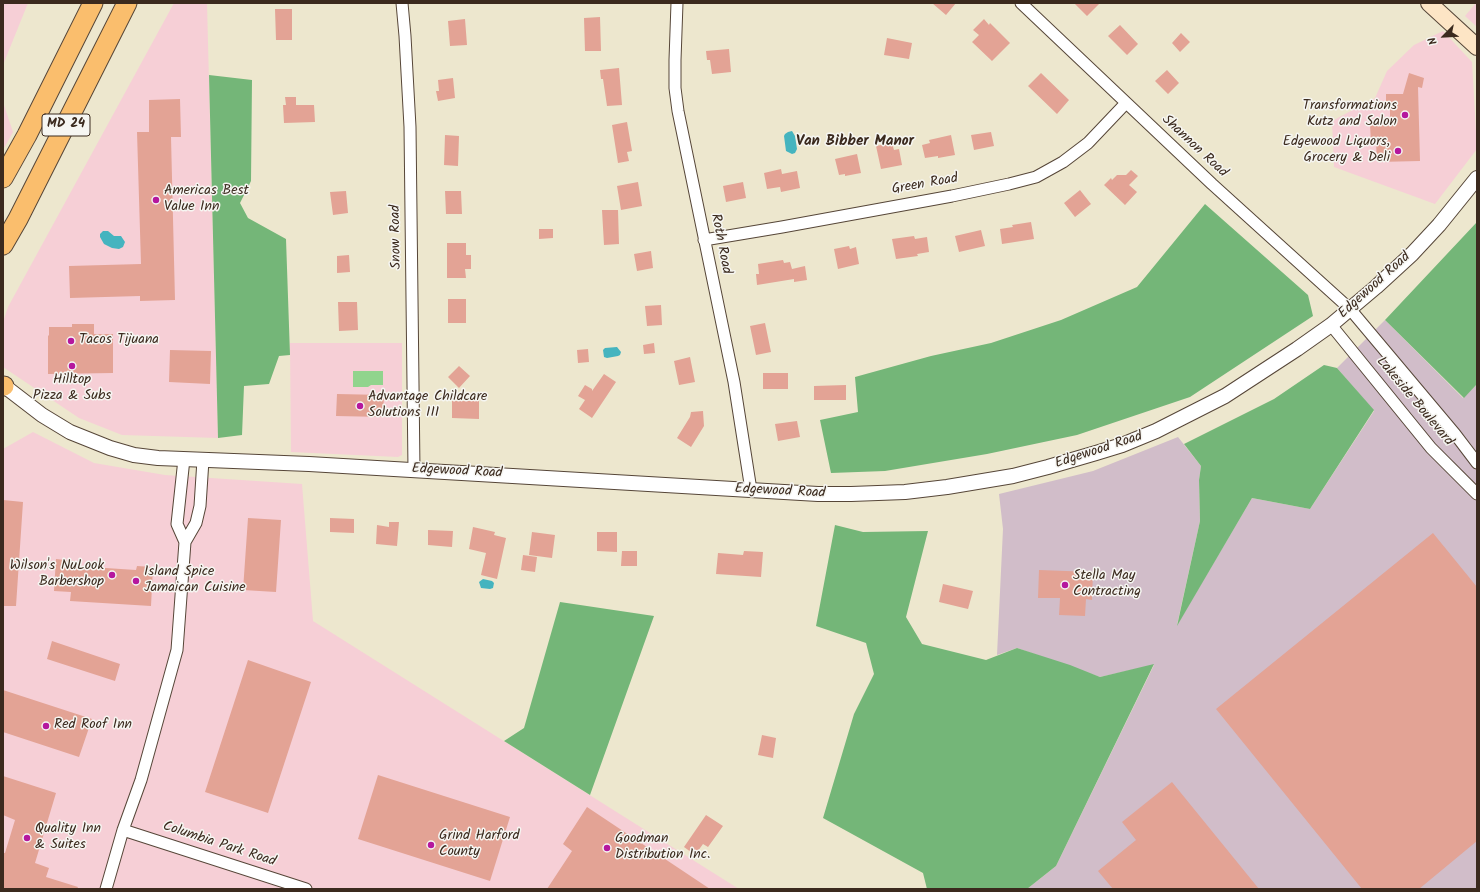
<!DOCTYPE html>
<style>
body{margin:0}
#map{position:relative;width:1480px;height:892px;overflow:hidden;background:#ede7ce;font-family:Kalam,sans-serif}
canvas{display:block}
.frame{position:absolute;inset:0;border:4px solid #3b2a1e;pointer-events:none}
.north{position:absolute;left:1424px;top:16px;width:40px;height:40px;-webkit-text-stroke:3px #f6f6f2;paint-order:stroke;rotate:246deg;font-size:11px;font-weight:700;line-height:16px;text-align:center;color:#3b2a1e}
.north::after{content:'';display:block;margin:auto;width:14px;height:18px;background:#3b2a1e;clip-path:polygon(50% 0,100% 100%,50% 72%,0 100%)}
</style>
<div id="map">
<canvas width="1480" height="892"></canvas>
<div class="frame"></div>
<div class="north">N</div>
</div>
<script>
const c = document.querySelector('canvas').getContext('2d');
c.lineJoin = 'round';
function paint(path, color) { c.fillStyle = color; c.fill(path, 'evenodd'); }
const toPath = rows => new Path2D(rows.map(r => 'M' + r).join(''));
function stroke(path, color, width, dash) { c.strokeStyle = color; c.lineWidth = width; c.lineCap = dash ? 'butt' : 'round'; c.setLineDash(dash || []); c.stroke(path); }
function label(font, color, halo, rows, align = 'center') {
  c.font = font + ' Kalam,sans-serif'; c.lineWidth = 3; c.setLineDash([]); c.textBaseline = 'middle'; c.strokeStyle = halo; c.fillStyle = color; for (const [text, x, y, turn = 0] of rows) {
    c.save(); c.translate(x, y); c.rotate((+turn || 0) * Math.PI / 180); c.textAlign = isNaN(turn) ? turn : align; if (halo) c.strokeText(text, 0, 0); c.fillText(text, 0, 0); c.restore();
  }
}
const built = toPath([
 [3,3,28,3,3,65],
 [174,3,207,3,218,438,122,435,79,418,3,367,3,322,8,307],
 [1476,3,1477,3,1477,27,1465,16],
 [1443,31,1472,62,1477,149,1435,204,1334,167,1332,121,1375,98,1387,71,1414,45],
 [3,102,13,132,3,150],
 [290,343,402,343,402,455,398,457,291,452],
 [33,432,94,463,165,475,302,484,313,621,739,889,3,889,3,449]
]);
const industrial = toPath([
 [1385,320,1463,398,1477,384,1477,889,1027,889,1056,866,1154,665,1100,677,1017,648,997,655,1003,529,999,494,1093,471,1178,437,1201,466,1199,480,1200,521,1177,625,1252,498,1310,509,1374,411,1337,368]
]);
const green = toPath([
 [353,371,383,371,383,385,371,385,368,387,353,387]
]);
const forest = toPath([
 [209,75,252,80,251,181,240,203,248,218,286,239,290,355,279,356,269,384,244,386,242,435,218,438],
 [1205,204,1308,295,1313,316,1190,397,1077,435,987,454,885,471,831,473,820,420,858,412,855,377,931,356,991,343,1061,320,1137,287],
 [1477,222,1477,384,1464,398,1385,320],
 [1324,365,1337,368,1374,410,1310,509,1252,498,1177,626,1200,521,1199,480,1201,466,1184,444,1274,399],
 [835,525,863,532,928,531,906,617,922,644,986,660,1017,648,1070,665,1100,677,1154,664,1056,866,1027,889,927,889,923,873,823,818,854,714,874,674,866,643,816,626],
 [560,602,654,616,590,795,504,741,524,728]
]);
const water = toPath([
 [792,131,795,136,797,149,795,153,792,154,786,151,784,136,785,134,788,132],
 [103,231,108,231,114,236,121,236,125,242,123,247,119,249,112,248,104,244,100,237,100,234],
 [617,347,621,352,620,355,618,356,607,358,604,357,603,350,605,348],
 [483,579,492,581,494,583,493,588,490,589,481,588,479,582]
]);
const building = toPath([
 [932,3,956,3,946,15],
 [1074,3,1100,3,1087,16],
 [275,9,292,9,292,40,276,40],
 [600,17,601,51,585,51,584,18],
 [465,19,467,45,450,46,448,21],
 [984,19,989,25,990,23,1010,43,992,61,972,42,979,35,973,30],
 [1120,25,1138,44,1127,55,1108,36],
 [1181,33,1190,42,1180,52,1172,43],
 [887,38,912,43,909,59,884,55],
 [729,49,731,72,712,74,710,60,707,60,706,51],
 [619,68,622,105,607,106,603,79,601,79,600,70],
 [1167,70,1179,83,1168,94,1155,81],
 [1041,73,1069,100,1057,114,1028,86],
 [1409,73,1424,78,1422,88,1418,87,1420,161,1377,162,1376,142,1371,142,1370,125,1390,125,1390,106,1386,106,1386,94,1403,94],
 [453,78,455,98,438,101,436,91,439,91,438,80],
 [285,97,296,97,296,105,314,105,315,122,284,123,283,105,286,105],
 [180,99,181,137,171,137,175,300,140,301,140,296,70,298,69,266,141,264,137,132,149,132,149,100],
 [627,122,632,151,627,152,629,161,618,163,612,125],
 [991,132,994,146,974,150,971,135],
 [445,135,459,136,458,166,444,165],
 [951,135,955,155,938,158,938,156,925,158,922,145,930,143,929,140],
 [892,143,894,150,899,149,902,165,881,169,876,146],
 [857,154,861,173,845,176,845,174,839,175,835,159],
 [781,169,782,174,797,171,800,188,781,192,780,187,767,189,764,173],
 [1131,170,1138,176,1129,185,1137,192,1125,205,1104,185,1111,178,1112,180,1117,175,1126,175],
 [638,182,642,206,621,210,617,186],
 [743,182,746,198,726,202,723,186],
 [1080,190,1091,204,1075,217,1064,203],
 [346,191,348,213,333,215,330,192],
 [445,191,461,191,462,214,446,214],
 [602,210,618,210,619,244,604,245],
 [1031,222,1034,239,1002,244,1000,229,1013,227,1012,225],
 [539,229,553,229,553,238,539,239],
 [981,230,985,246,959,252,955,236],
 [914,236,915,239,927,237,929,252,917,254,918,256,896,259,892,239],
 [447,243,466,243,466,255,471,255,471,269,465,269,466,278,447,278],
 [849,246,850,249,856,247,859,264,838,269,834,249],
 [651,251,653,268,637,271,634,254],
 [349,255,350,272,337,273,337,256],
 [783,260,784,263,790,262,792,269,805,266,807,280,794,282,794,279,757,285,756,274,759,274,758,264],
 [448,299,466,299,466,323,448,323],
 [338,302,357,302,358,330,339,331],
 [661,305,662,325,647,326,645,306],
 [765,323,771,352,756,355,750,326],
 [72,324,94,324,94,334,113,334,113,373,48,374,48,335,49,336,49,327,72,327],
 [654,343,655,353,644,354,643,345],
 [588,349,589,362,578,363,577,350],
 [170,350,211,351,210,384,169,382],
 [690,357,695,382,679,385,674,361],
 [459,366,470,376,459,388,448,377],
 [763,373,788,373,788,389,763,389],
 [604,374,616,382,592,418,579,409,585,400,578,396,585,385,592,389,592,391],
 [846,385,846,400,814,400,814,386],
 [337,394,384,395,383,417,336,416],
 [452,401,479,401,479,419,452,418],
 [703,411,704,426,691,447,677,438,690,417,691,412],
 [797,421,800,437,778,441,775,424],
 [3,500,23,502,16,606,3,606],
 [248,518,281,520,276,592,243,590],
 [330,518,354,519,354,533,330,532],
 [389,522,399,522,397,546,376,544,377,525,389,527],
 [473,527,495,532,494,535,506,538,497,579,481,575,486,553,469,549],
 [428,530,453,531,452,547,428,545],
 [532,532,555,535,552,558,529,555],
 [597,532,617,532,617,552,597,551],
 [1433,533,1477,587,1477,841,1419,889,1362,889,1216,709],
 [622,551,637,551,637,566,621,566],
 [744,551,763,552,761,577,716,574,718,553,743,555],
 [523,555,537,557,535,572,521,570],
 [56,559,75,561,75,566,136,570,137,566,153,567,151,606,70,601,71,592,54,591],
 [1039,570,1093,572,1092,600,1086,599,1085,616,1059,615,1060,598,1038,598],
 [943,584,973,591,968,609,939,602],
 [52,641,120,664,115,681,47,659],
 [248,660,311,682,268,813,205,792],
 [3,690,92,719,79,757,3,732],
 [762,735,776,738,773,758,758,755],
 [378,775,510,817,490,881,358,839],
 [3,776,56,793,35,863,49,868,46,877,78,887,77,889,3,889,3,853,5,853,15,820,3,815],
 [1172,782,1259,889,1113,889,1098,871,1136,840,1122,822],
 [587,807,710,889,547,889,572,851,563,844],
 [706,815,723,826,708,847,703,844,695,855,684,847]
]);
const minor = toPath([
 [402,3,405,36,410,127,414,470],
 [677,3,675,60,675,88,678,111,734,382,751,490],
 [1021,3,1212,184,1350,309,1455,434,1477,463],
 [704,240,782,227,952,196,1009,184,1036,177,1063,162,1088,143,1126,103],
 [1331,325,1431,448,1477,494],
 [184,459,177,524,185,542],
 [123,830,306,889],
 [106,889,123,830,141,780,177,650,185,542,196,523,200,506,203,460]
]);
const tertiary = toPath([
 [3,385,42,415,70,432,110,448,134,455,158,458,309,464,818,494,851,494,905,492,947,487,1013,476,1048,467,1096,453,1122,445,1156,431,1225,396,1297,349,1331,325,1376,287,1412,254,1439,225,1477,178]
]);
const secondary = toPath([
 [1429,3,1477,47]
]);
const trunk = toPath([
 [3,178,27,135,93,3],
 [3,245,18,219,127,3],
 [3,386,4,386]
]);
const markers = [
 [1405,115,4,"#b5179e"],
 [1398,151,4,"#b5179e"],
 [156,200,4,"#b5179e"],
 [71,341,4,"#b5179e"],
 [72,366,4,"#b5179e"],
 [360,406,4,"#b5179e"],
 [112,575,4,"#b5179e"],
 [136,581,4,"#b5179e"],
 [1065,585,4,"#b5179e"],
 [46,726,4,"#b5179e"],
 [27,838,4,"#b5179e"],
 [431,845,4,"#b5179e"],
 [607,848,4,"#b5179e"]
];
const shields = [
 [66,125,48]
];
const shieldNames = [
 ["MD 24",66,125]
];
const poiNames = [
 ["Transformations",1397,107,"right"],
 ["Kutz and Salon",1397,123,"right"],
 ["Edgewood Liquors,",1390,143,"right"],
 ["Grocery & Deli",1390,159,"right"],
 ["Americas Best",164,192],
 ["Value Inn",164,208],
 ["Tacos Tijuana",79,341],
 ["Hilltop",72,381,"center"],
 ["Pizza & Subs",72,397,"center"],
 ["Advantage Childcare",368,398],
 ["Solutions III",368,414],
 ["Wilson's NuLook",104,567,"right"],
 ["Barbershop",104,583,"right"],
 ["Island Spice",144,573],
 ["Jamaican Cuisine",144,589],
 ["Stella May",1073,577],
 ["Contracting",1073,593],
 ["Red Roof Inn",54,726],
 ["Quality Inn",35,830],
 ["& Suites",35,846],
 ["Grind Harford",439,837],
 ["County",439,853],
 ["Goodman",615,840],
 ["Distribution Inc.",615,856]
];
const streetNames = [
 ["Shannon Road",1194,147,43],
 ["Green Road",925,185,-10],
 ["Snow Road",397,237,-91],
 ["Roth Road",720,244,79],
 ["Edgewood Road",1375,286,-42],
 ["Lakeside Boulevard",1414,402,50],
 ["Edgewood Road",1099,451,-18],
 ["Edgewood Road",457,472,3],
 ["Edgewood Road",780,492,3],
 ["Columbia Park Road",219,845,18]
];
const neighbourhoodNames = [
 ["Van Bibber Manor",855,142]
];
paint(built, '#f6cfd6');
paint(industrial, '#d1bdc9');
paint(green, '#91d48d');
paint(forest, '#74b678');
paint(water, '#45b4bf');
paint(building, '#e3a395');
stroke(minor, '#564638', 13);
stroke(tertiary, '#564638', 16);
stroke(secondary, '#564638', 18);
stroke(trunk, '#564638', 21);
stroke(minor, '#fff', 11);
stroke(tertiary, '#fff', 14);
stroke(secondary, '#fde5c5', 16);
stroke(trunk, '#fabe6d', 19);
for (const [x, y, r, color] of markers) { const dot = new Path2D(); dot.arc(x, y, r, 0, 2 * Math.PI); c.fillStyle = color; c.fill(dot); stroke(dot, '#f6f6f2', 1.5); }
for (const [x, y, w] of shields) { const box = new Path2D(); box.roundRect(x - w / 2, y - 11, w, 22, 3); c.fillStyle = '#f6f6f2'; c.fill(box); stroke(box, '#3b2a1e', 1); }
label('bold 13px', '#3b2a1e', null, shieldNames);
label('14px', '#3b2a1e', '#f6f6f2', poiNames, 'left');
label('14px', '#3b2a1e', '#f6f6f2', streetNames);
label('bold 15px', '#3b2a1e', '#f6f6f2', neighbourhoodNames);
</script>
